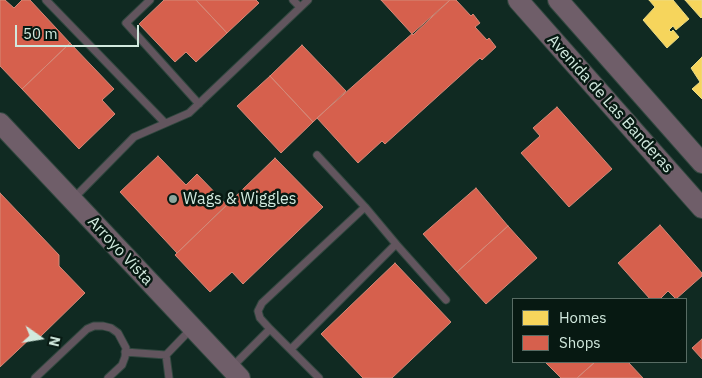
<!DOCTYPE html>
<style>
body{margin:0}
#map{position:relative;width:702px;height:378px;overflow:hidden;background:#102a22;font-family:"IBM Plex Sans",sans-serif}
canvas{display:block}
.legend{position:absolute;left:512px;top:298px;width:175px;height:65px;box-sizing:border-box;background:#071912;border:1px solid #586c64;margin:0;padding:6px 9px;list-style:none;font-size:15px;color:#d1e9de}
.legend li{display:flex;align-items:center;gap:10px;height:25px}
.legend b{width:25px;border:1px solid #586c64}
.north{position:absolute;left:15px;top:313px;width:50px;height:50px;-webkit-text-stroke:4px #071912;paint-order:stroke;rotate:103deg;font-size:14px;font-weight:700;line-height:20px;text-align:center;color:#d1e9de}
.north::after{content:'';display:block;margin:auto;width:18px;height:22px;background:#d1e9de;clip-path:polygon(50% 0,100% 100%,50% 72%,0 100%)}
.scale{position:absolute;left:15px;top:25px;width:124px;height:22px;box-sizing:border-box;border:2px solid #d1e9de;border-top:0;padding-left:6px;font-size:15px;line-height:18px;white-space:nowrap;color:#d1e9de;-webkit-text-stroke:4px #071912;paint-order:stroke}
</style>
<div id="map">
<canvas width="702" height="378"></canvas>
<ul class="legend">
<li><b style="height:14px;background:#f6d55c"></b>Homes</li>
<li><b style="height:14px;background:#d6604d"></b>Shops</li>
</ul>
<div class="north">N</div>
<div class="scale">50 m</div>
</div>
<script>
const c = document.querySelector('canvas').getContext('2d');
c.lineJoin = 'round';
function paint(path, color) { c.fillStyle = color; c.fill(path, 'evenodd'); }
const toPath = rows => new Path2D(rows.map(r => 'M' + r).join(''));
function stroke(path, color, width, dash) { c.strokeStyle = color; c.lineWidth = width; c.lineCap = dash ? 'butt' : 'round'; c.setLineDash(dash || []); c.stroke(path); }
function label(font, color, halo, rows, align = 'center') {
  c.font = font + ' "IBM Plex Sans",sans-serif'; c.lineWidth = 5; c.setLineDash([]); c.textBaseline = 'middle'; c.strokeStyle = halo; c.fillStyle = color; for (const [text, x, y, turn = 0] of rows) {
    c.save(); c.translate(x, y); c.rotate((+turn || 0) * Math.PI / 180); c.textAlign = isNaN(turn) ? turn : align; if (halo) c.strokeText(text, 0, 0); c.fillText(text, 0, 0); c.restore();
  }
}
const homes = toPath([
 [649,0,673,0,689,19,676,30,673,26,669,30,671,32,673,30,679,37,667,48,643,20,655,7,649,0],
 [685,0,702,0,702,17,701,18,685,0],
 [702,57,702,99,692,89,700,82,691,68,702,57]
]);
const shops = toPath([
 [0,0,5,0,14,8,22,0,30,0,70,43,22,89,0,66,0,0],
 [164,0,196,0,227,33,196,62,186,52,175,62,139,24,164,0],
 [196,0,256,0,259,3,227,33,196,0],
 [381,0,450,0,413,35,381,0],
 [450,0,456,0,471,16,473,14,480,23,475,27,487,40,489,38,496,47,482,60,480,58,385,144,382,141,358,163,317,118,450,0],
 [70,43,114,89,102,100,115,114,79,149,22,89,70,43],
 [302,45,346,91,313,122,270,76,302,45],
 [270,76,313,122,281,153,237,106,270,76],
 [557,107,612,169,569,207,521,153,540,136,533,128,557,107],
 [158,156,186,185,197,174,227,205,177,253,120,192,158,156],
 [275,158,323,207,243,284,232,272,210,292,175,255,275,158],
 [476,188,508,226,457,272,423,234,476,188],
 [0,193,59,255,59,266,85,293,39,338,35,334,0,367,0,193],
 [660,225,702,273,702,276,676,299,668,291,660,299,650,299,618,263,660,225],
 [508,226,537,258,486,304,457,272,508,226],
 [395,263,451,322,392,378,363,378,321,334,395,263],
 [702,339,702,359,692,348,702,339],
 [545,362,595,362,577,378,561,378,545,362],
 [595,362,628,362,643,378,577,378,595,362]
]);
const lane = toPath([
 [46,0,165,123],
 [150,0,126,23,199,104],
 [293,0,300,7],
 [74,198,134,137,189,113,308,0],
 [365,207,396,244],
 [270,329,319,378],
 [291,349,396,244,446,300],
 [125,352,166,355],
 [231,368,270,329,260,318,258,311,262,303,365,207,317,155],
 [35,378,87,329,94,326,103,326,111,328,118,333,126,348,125,357,122,365,108,378],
 [169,378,166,355,191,329]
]);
const secondary = toPath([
 [518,0,702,208],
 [558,0,702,163],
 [0,123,240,378]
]);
const markers = [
 [173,199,5,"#8da69c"]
];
const streetNames = [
 ["Avenida de Las Banderas",610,104,48],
 ["Arroyo Vista",120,251,47]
];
const poiNames = [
 ["Wags & Wiggles",183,199]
];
paint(homes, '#f6d55c');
stroke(homes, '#ebdb83', 1);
paint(shops, '#d6604d');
stroke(shops, '#d48978', 1);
stroke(lane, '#31473f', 9);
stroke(secondary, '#31473f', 22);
stroke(lane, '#62555e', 7);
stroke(secondary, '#6f5e69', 20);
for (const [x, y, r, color] of markers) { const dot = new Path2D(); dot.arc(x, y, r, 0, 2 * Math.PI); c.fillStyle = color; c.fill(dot); stroke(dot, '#071912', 2); }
label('16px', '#d1e9de', '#071912', streetNames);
label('16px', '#d1e9de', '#071912', poiNames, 'left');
</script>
